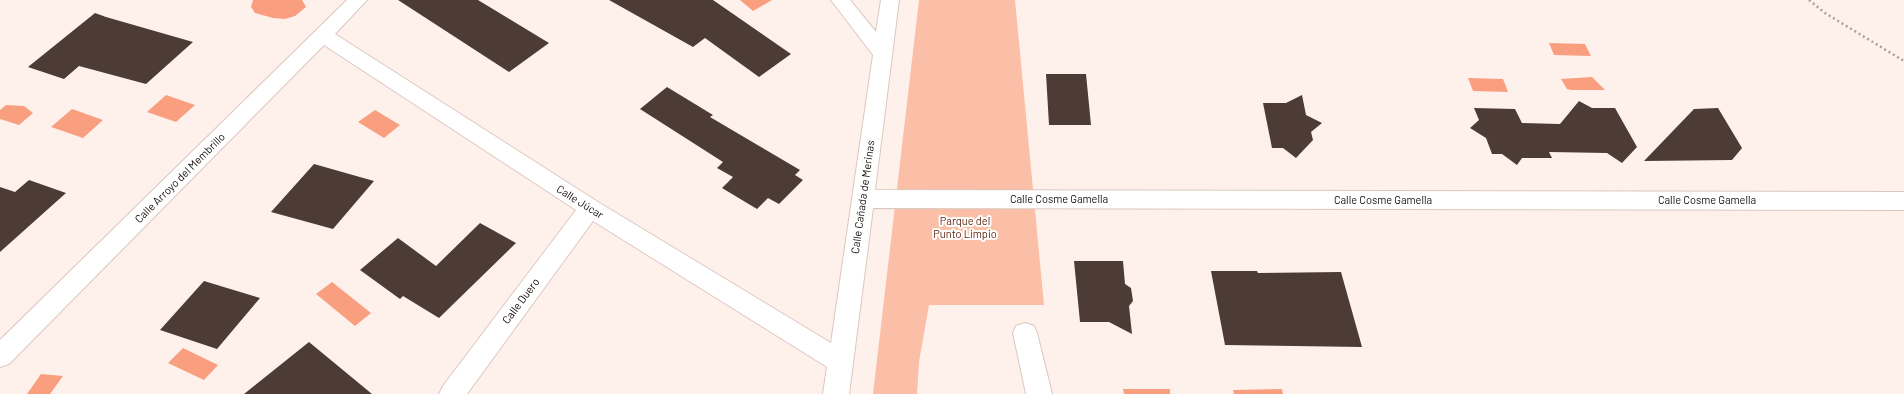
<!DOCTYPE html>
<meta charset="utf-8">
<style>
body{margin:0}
canvas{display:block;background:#fef1ec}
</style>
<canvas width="1904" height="394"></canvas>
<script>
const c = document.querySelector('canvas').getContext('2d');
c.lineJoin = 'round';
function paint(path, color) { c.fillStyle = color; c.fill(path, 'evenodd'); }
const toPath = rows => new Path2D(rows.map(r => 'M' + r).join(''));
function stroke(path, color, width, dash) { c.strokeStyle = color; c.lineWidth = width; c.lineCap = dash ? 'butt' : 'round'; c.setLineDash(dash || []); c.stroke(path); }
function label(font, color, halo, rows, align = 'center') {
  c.font = font + ' Barlow,sans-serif'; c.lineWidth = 4; c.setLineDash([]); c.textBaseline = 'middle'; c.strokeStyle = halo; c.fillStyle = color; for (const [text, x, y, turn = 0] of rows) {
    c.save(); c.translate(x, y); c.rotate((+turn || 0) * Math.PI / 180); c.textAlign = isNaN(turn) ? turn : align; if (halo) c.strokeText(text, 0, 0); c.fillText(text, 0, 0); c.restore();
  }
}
const green = toPath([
 [919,0,1015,0,1044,305,929,305,919,362,917,394,873,394]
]);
const water = toPath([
 [253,0,302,0,306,7,295,16,285,19,273,18,255,13,251,7],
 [740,0,772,0,753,11],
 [1549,43,1585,44,1591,56,1554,55],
 [1592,77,1605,90,1571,90,1567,89,1561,79],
 [1468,78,1503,79,1508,92,1473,91],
 [166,95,195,105,176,122,147,112],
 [6,105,24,106,33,113,19,125,0,119,0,110],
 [72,109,103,120,83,138,51,127],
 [375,110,400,125,384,138,358,122],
 [332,282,371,313,355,326,316,294],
 [183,348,218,365,204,380,168,363],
 [41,374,63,376,50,394,27,394],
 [1123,389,1170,389,1170,394,1124,394],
 [1282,389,1283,394,1234,394,1233,390]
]);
const building = toPath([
 [398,0,478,0,549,43,509,72],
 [609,0,713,0,791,54,759,77,705,38,693,47],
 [95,13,106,17,193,42,146,84,79,66,64,79,28,67],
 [1046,74,1086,74,1091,125,1049,125],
 [667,87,713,115,710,117,800,170,795,175,803,180,779,204,768,198,757,209,722,188,733,177,717,168,723,162,640,109],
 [1302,95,1306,115,1322,123,1311,132,1313,140,1296,158,1283,148,1272,148,1263,103,1286,103],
 [1579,101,1592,108,1615,108,1637,147,1622,163,1607,153,1549,152,1552,158,1522,158,1517,165,1502,154,1492,154,1486,138,1470,128,1479,120,1474,108,1515,109,1522,123,1560,124],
 [1718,108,1742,148,1732,160,1644,161,1694,109],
 [314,164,374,181,333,229,271,212],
 [29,180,66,193,0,252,0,187,15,192],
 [480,223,516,243,439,318,403,296,400,299,360,270,398,238,436,266],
 [1074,261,1123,261,1125,284,1131,288,1133,301,1129,306,1132,334,1109,322,1080,322],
 [1211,271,1257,271,1258,273,1341,272,1362,347,1225,345],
 [204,281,260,298,217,349,160,330],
 [309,342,372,394,244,394]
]);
const path = toPath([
 [1809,0,1825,13,1904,61]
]);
const minor = toPath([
 [347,0,367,0,335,34,598,202,831,343,873,55,831,0,850,0,876,32,881,0,899,0,875,190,1904,192,1904,210,873,208,849,394,823,394,827,367,593,221,467,394,439,394,443,386,576,210,324,45,9,364,0,367,0,340,347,0],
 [1025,323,1034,326,1037,333,1052,394,1026,394,1013,333,1016,326,1025,323]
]);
const streetNames = [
 ["Calle Arroyo del Membrillo",180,178,-45],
 ["Calle Cañada de Merinas",863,197,-82],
 ["Calle Cosme Gamella",1059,199],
 ["Calle Cosme Gamella",1383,200],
 ["Calle Cosme Gamella",1707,200],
 ["Calle Júcar",580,202,32],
 ["Calle Duero",521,301,-53]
];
const parkNames = [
 ["Parque del",965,221],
 ["Punto Limpio",965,234]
];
paint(green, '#fbbea7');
paint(water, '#f99f7f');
paint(building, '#4d3c35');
stroke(minor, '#dcc7bf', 2);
stroke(path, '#aa9f9b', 2.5, [2, 3]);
paint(minor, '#fff');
label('11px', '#150e0c', '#fff', streetNames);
label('11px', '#5e2610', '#fff', parkNames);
</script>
